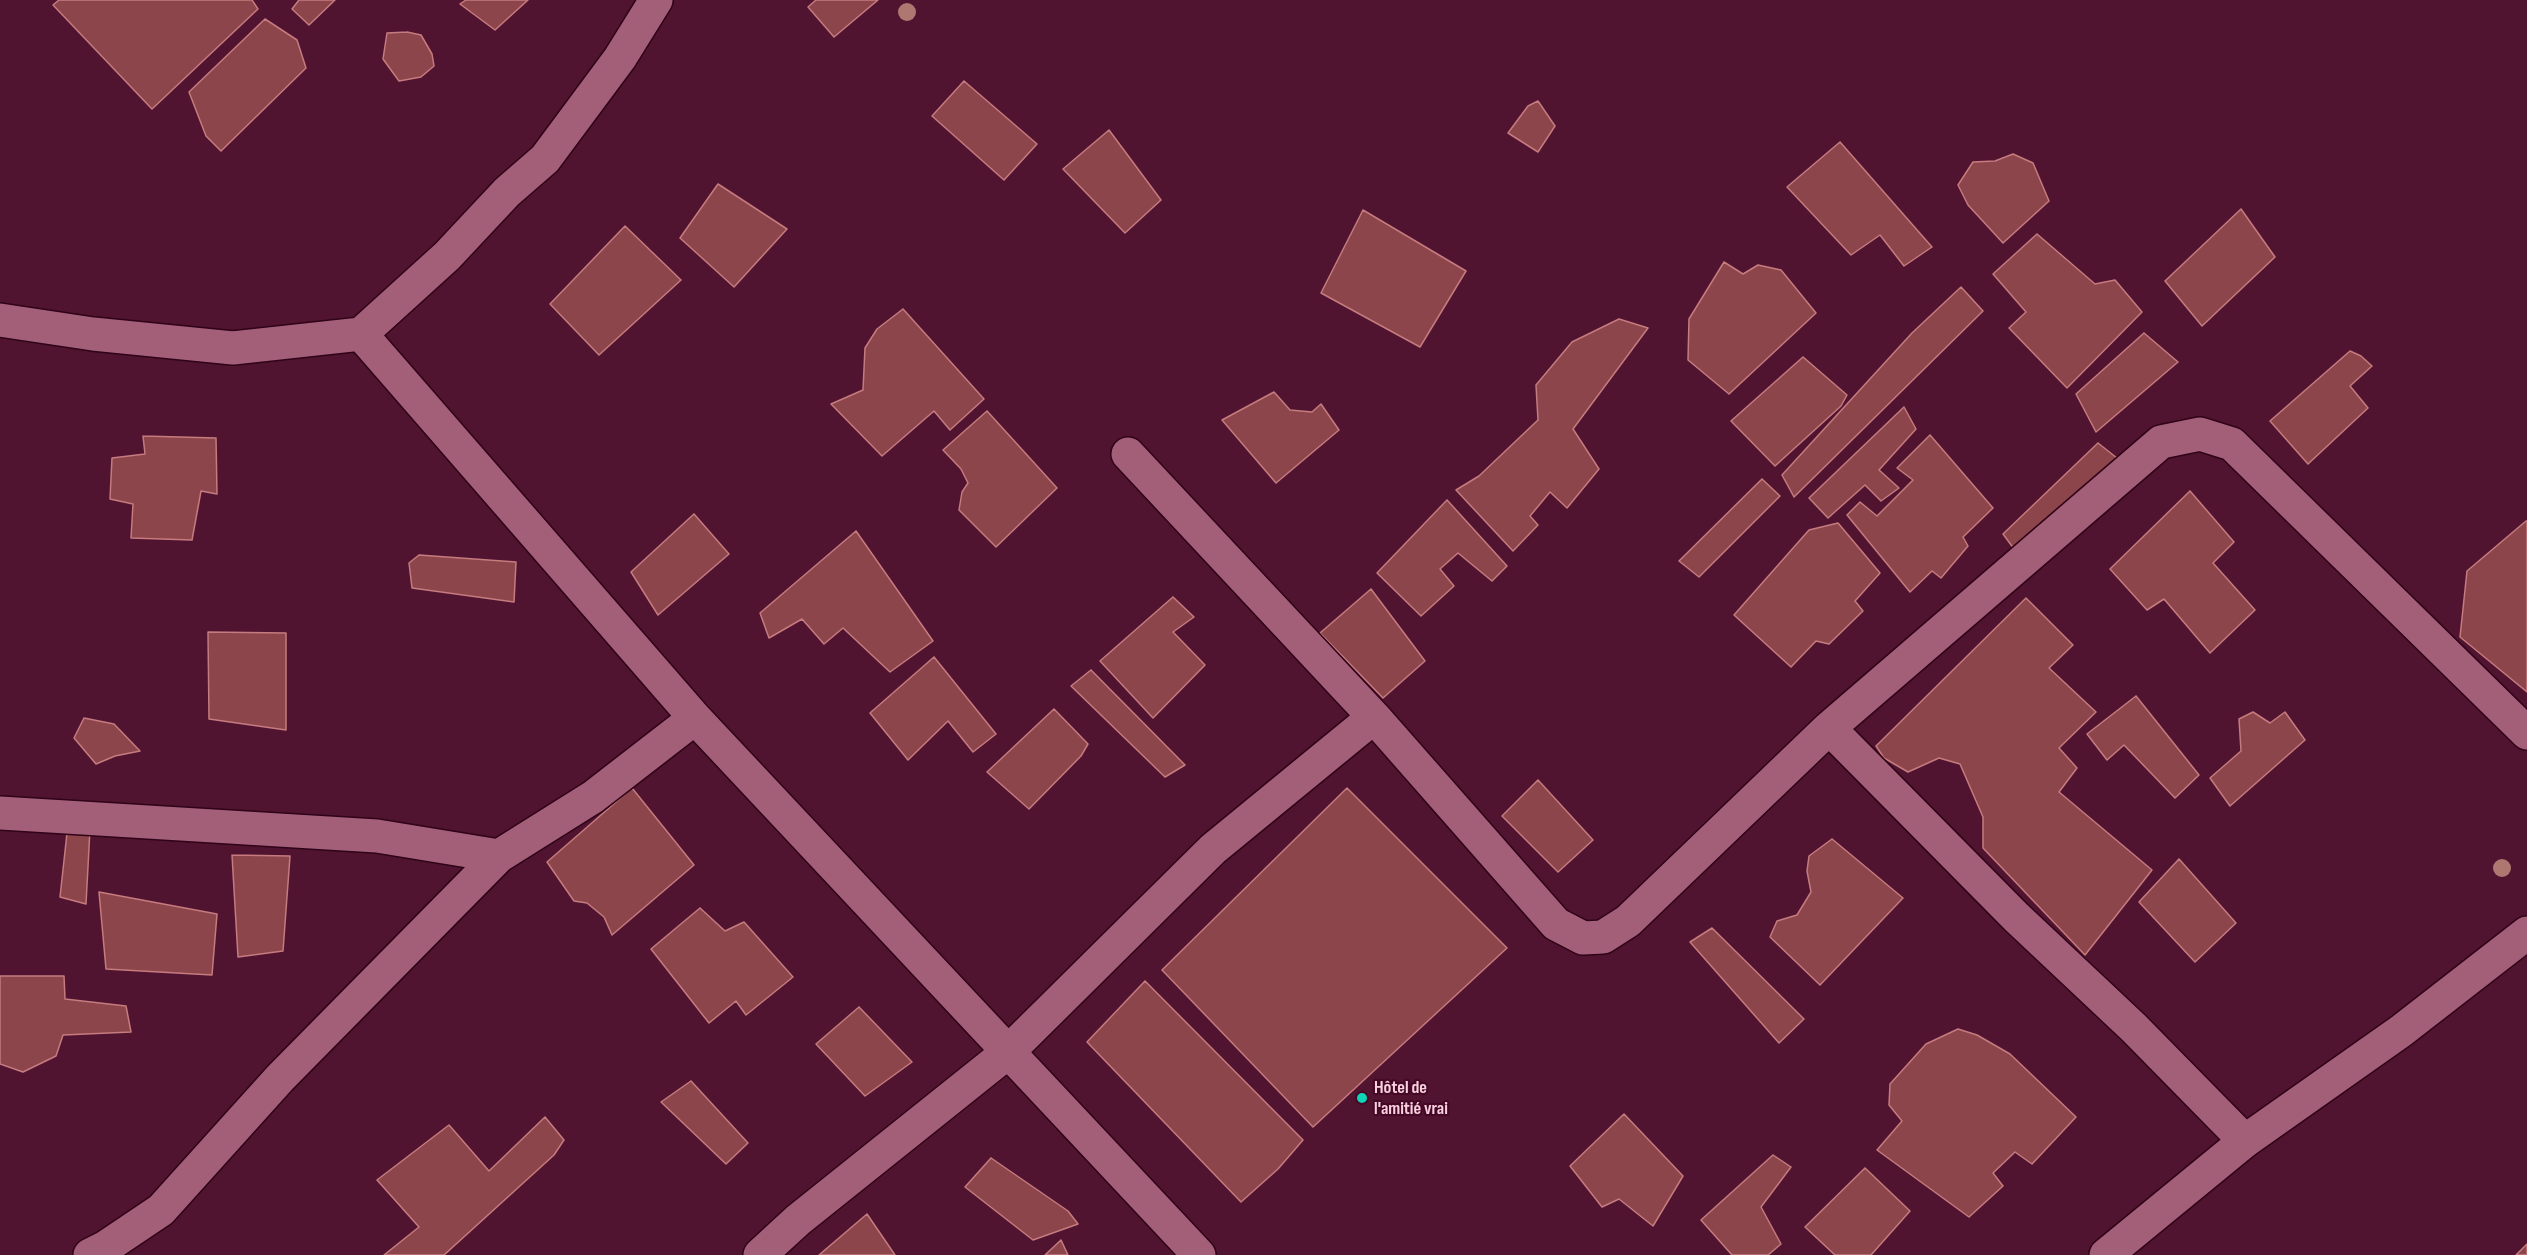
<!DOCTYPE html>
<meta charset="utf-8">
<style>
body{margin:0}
canvas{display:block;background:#511430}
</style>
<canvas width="2527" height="1255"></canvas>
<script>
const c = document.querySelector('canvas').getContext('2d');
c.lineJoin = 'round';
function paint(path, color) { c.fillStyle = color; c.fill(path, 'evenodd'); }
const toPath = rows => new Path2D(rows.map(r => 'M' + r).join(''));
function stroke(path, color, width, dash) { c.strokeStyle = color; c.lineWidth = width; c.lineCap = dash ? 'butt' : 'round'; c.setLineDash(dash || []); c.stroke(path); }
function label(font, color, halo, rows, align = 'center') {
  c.font = font + ' "Sofia Sans Condensed",sans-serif'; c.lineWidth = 4.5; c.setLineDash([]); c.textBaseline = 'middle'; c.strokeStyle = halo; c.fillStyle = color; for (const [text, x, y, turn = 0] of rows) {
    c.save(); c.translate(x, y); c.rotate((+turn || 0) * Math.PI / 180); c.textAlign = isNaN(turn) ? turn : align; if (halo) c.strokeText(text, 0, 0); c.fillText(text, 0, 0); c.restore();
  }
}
const building = toPath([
 [59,0,252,0,258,9,152,109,53,5,59,0],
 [299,0,335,0,309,25,292,9,299,0],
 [466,0,528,0,495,30,460,4,466,0],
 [816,0,878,0,834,37,808,7,816,0],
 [265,19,297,40,306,68,221,151,206,136,189,92,265,19],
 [407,32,421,35,432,54,434,66,421,77,399,81,383,59,387,33,407,32],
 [964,81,1037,144,1004,180,932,116,964,81],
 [1538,101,1555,126,1538,152,1508,133,1528,106,1538,101],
 [1109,130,1161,200,1125,233,1063,169,1109,130],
 [1840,142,1932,247,1904,266,1880,235,1851,255,1787,187,1840,142],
 [2013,154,2033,163,2049,201,2003,243,1968,205,1958,185,1973,162,1995,161,2013,154],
 [718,184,787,229,734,287,680,238,718,184],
 [2241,209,2275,257,2202,326,2165,281,2241,209],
 [1363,210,1466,271,1420,347,1321,293,1363,210],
 [625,226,681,280,599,355,550,304,625,226],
 [2037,234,2095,284,2115,280,2142,312,2067,388,2009,328,2026,312,1993,274,2037,234],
 [1724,262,1743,274,1758,265,1781,270,1816,313,1729,394,1688,360,1689,319,1724,262],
 [1961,287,1983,311,1794,497,1782,475,1912,333,1961,287],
 [903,309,984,399,950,430,934,411,882,456,831,404,863,390,865,348,877,329,903,309],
 [1619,319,1648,328,1573,429,1599,469,1567,508,1550,492,1530,516,1538,525,1513,551,1456,490,1479,476,1538,420,1536,385,1572,342,1619,319],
 [2144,333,2178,362,2096,432,2076,394,2144,333],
 [2350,351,2361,356,2372,366,2350,386,2368,408,2308,464,2270,421,2350,351],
 [1803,357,1847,395,1841,406,1775,466,1731,421,1803,357],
 [1274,392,1290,410,1312,412,1321,404,1339,430,1276,483,1222,420,1274,392],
 [1904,407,1916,429,1879,470,1899,488,1881,501,1865,485,1828,518,1809,498,1904,407],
 [987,411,1057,488,996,547,959,510,962,492,968,483,961,469,943,450,987,411],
 [1930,435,1993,508,1963,537,1968,546,1941,578,1932,571,1910,592,1847,515,1860,502,1877,516,1913,480,1897,468,1930,435],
 [143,436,216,438,217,494,201,491,192,540,131,538,133,504,110,499,112,458,145,454,143,436],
 [2098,443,2122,462,2020,557,2003,534,2098,443],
 [1762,479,1780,496,1699,577,1679,561,1762,479],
 [2190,491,2234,542,2213,563,2255,610,2210,653,2164,599,2147,610,2110,569,2190,491],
 [1447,500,1507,566,1492,581,1458,553,1440,569,1454,586,1421,616,1377,573,1447,500],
 [694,514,729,554,658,615,631,572,694,514],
 [2526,521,2527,521,2527,692,2460,637,2467,571,2526,521],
 [1838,523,1880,573,1855,601,1863,611,1829,644,1816,641,1791,667,1734,615,1809,530,1838,523],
 [856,531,933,641,890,672,843,628,824,644,802,619,769,638,760,613,856,531],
 [419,555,516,562,514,602,412,588,409,563,419,555],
 [1371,589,1425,661,1383,698,1320,633,1371,589],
 [1173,597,1194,617,1173,632,1205,665,1153,718,1100,661,1173,597],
 [2026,598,2073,645,2049,668,2096,712,2059,748,2077,768,2059,792,2152,870,2085,955,1983,848,1983,817,1960,764,1939,758,1908,772,1884,758,1876,746,2026,598],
 [208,632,286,633,286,730,209,719,208,632],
 [934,657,996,734,973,752,948,721,908,760,870,713,934,657],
 [1091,670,1185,765,1165,777,1071,686,1091,670],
 [2136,696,2199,775,2175,798,2124,745,2107,760,2087,734,2136,696],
 [1054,709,1088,744,1081,756,1029,809,987,772,1054,709],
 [2253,712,2270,723,2285,712,2305,740,2230,806,2210,778,2241,751,2239,719,2253,712],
 [84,718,114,724,140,751,115,756,96,764,74,738,84,718],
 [1538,780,1593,840,1558,872,1502,816,1538,780],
 [632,788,694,865,612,935,604,917,587,903,574,901,547,862,632,788],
 [1347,788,1507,948,1313,1127,1162,970,1347,788],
 [68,824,90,829,86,904,60,897,68,824],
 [1832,839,1903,898,1820,985,1770,937,1777,921,1797,915,1811,892,1807,871,1809,856,1832,839],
 [232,855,290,856,283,951,238,957,232,855],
 [2179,859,2236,923,2195,962,2139,902,2179,859],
 [99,892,217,914,212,975,106,969,99,892],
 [700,908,725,931,744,922,793,977,746,1015,736,1001,709,1023,651,949,700,908],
 [1712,928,1804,1019,1779,1043,1690,942,1712,928],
 [0,976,64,976,65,999,126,1006,131,1032,63,1035,56,1056,23,1072,0,1064,0,976],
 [1145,981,1303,1140,1278,1169,1241,1202,1087,1042,1145,981],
 [859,1007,912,1062,865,1096,816,1044,859,1007],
 [1958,1029,1977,1035,2010,1054,2076,1117,2032,1164,2015,1152,1993,1173,2003,1186,1969,1217,1877,1150,1902,1121,1889,1105,1890,1084,1926,1044,1958,1029],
 [691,1081,748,1143,726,1164,661,1102,691,1081],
 [1624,1114,1683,1176,1653,1226,1619,1199,1602,1207,1570,1166,1624,1114],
 [545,1117,564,1140,554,1155,444,1255,384,1255,419,1227,377,1180,449,1125,489,1171,545,1117],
 [1773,1155,1791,1167,1761,1207,1781,1244,1768,1255,1732,1255,1701,1220,1773,1155],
 [991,1158,1068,1211,1078,1224,1033,1240,965,1187,991,1158],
 [1865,1168,1910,1211,1871,1255,1835,1255,1805,1227,1865,1168],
 [867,1214,895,1255,819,1255,867,1214],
 [1061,1240,1068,1255,1045,1255,1061,1240],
 [2527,1244,2527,1255,2516,1255,2527,1244]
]);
const street = toPath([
 [0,320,93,334,233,348,361,334,695,718,1199,1255],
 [361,334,447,256,507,192,545,159,620,58,656,0],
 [1128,454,1374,717],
 [1829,728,2161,442,2200,434,2232,444,2527,733],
 [0,813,377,836,499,856,593,797,695,718],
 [90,1255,106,1247,161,1210,280,1078,499,856],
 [760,1255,798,1220,1008,1052,1213,849,1374,717,1556,924,1583,938,1603,937,1628,921,1829,728,2016,917,2134,1028,2245,1141]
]);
const secondary = toPath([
 [2106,1255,2245,1141,2401,1031,2527,933]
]);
const trees = [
 [907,12],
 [2502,868]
];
const markers = [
 [1362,1098,6,"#0dd5b5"]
];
const poiNames = [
 ["Hôtel de",1374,1088],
 ["l'amitié vrai",1374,1109]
];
paint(building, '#8b454b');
stroke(building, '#c67b7f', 1.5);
stroke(street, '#2f0318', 36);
stroke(secondary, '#2f0318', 36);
stroke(street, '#a35e78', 33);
stroke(secondary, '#a35e78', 33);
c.fillStyle = '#ae7871';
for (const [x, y] of trees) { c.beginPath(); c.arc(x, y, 9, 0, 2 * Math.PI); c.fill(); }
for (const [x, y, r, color] of markers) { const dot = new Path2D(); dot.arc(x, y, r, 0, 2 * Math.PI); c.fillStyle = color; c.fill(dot); stroke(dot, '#450826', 2); }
label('bold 18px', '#f9d1de', '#450826', poiNames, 'left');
</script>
